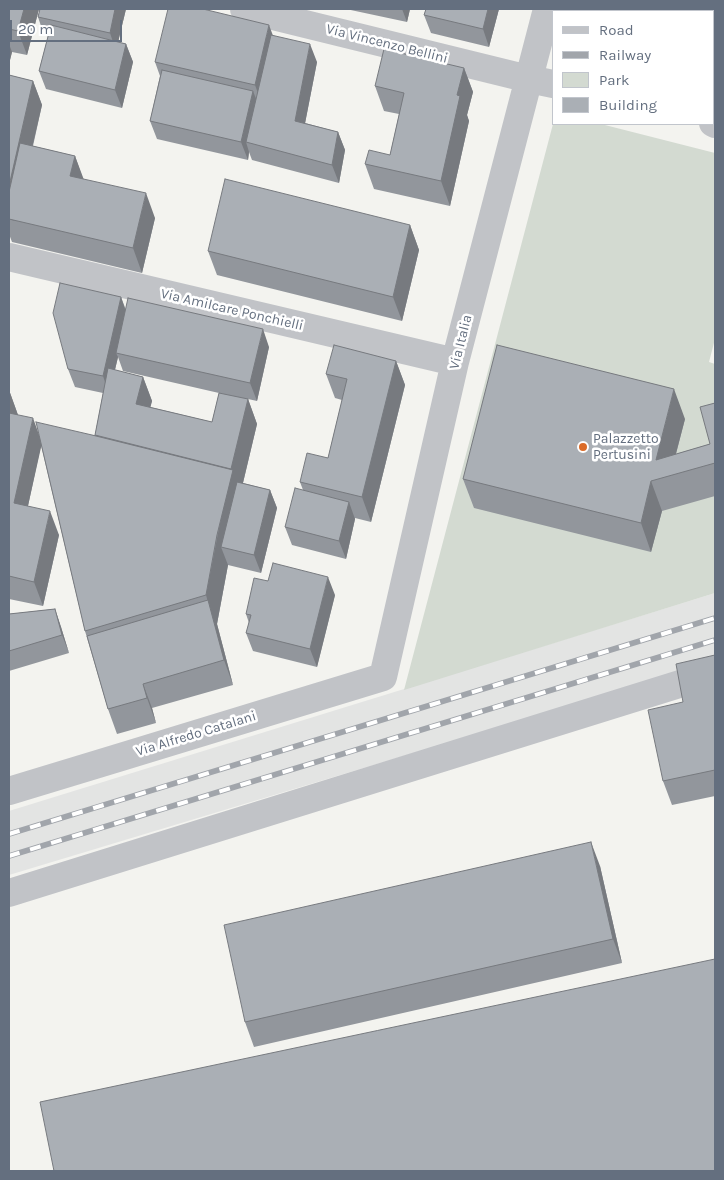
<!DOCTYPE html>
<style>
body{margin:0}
#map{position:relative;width:724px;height:1180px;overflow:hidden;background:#f3f3ef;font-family:Karla,sans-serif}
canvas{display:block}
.frame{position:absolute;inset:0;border:10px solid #646f7f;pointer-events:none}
.legend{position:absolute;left:552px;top:10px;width:162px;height:115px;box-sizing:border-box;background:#fff;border:1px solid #c1c5cc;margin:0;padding:6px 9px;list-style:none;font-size:15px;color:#646f7f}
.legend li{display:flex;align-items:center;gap:10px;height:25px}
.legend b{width:25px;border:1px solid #c1c5cc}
.scale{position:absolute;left:10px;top:20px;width:112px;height:22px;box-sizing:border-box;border:2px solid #646f7f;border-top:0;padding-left:6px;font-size:15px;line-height:18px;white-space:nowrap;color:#646f7f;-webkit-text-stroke:4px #fff;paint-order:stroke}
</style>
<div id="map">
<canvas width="724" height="1180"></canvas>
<div class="frame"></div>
<ul class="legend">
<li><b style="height:6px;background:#c1c3c7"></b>Road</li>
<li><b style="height:6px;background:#a1a5ab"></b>Railway</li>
<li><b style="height:14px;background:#d3dad1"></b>Park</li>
<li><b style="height:14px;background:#aaafb5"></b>Building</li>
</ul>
<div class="scale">20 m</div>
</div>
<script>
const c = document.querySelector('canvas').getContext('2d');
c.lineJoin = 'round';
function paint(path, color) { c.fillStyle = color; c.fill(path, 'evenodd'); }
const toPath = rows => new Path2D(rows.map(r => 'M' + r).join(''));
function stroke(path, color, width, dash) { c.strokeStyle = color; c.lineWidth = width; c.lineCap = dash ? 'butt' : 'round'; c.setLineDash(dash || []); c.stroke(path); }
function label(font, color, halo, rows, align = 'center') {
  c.font = font + ' Karla,sans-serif'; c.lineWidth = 5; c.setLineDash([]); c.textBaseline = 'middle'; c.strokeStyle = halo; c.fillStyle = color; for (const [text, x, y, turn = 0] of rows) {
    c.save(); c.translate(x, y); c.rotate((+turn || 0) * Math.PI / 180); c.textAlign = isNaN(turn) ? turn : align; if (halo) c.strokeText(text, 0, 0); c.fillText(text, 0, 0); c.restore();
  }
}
const built = toPath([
 [715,593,715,662,9,875,9,811]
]);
const green = toPath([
 [553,124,601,124,715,153,715,339,709,362,715,364,715,593,404,690]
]);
const minor = toPath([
 [244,9,529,79,553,84],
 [713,123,715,124],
 [9,257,455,362],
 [9,791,121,757,383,677,455,362,547,9],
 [9,893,715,673]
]);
const rail = toPath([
 [9,834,715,618],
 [9,856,715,640]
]);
const wall = toPath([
 [9,9,39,9,27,55,12,52,9,64],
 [40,9,126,9,118,42,126,44,133,62,122,108,46,89,39,71,48,36,44,35,38,17],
 [346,9,410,9,407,22],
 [426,9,499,9,489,47,431,33,424,15],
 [715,9,715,46,713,46,713,11],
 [273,35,317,62,305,123,338,132,345,150,339,183,252,160,249,152,248,160,157,139,150,121,160,76,155,62],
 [464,68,473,92,467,115,469,121,450,206,374,189,365,164,390,155,399,114,384,111,375,86],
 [9,75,33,81,42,105,33,146,75,156,83,179,155,218,142,273,12,242,9,234],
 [410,225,419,250,402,321,217,275,208,251],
 [121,297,126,310,269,347,257,401,248,399,257,424,243,483,270,490,277,508,261,573,228,565,217,624,233,685,152,708,156,723,117,734,108,709,85,631,41,445,28,506,59,535,43,606,9,599,9,390,18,415,39,436,95,435,103,393,75,387,68,369],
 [118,357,123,371,219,393,212,422,150,407,152,401,143,377,115,370],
 [396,361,405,385,371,522,355,518,355,519,346,559,292,545,285,527,303,490,300,482,328,458,342,400,335,398,326,374],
 [715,403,715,496,662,511,651,552,474,508,463,479,685,419,676,454,710,444],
 [335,595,317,667,253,651,246,633,249,623,246,614],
 [55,609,61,627,69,653,9,671,9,614],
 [715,655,715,796,672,805,663,781,683,702],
 [600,866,622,963,254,1047,245,1022]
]);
const shadedWall = toPath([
 [24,9,39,9,27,55,18,31],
 [115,9,126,9,116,51,110,33],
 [402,9,410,9,407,22],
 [488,9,499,9,489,47,483,29],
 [269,25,278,49,264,110,255,85],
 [9,44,12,52,9,64],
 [126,44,133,62,122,108,115,90],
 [310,44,317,62,302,139,295,121],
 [464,68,473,92,467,115,469,121,450,206,441,181,457,95],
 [33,81,42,105,15,221,9,219,9,186],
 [253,91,260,109,246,142,249,152,248,160,241,142],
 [338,132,345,150,339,183,332,165],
 [75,156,84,180,70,176],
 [146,193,155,218,142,273,133,248],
 [410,225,419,250,402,321,393,297],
 [121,297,127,315,116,353,118,357,109,394,103,376],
 [263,329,269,347,257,401,250,383],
 [396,361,405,385,371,522,362,497],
 [143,377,152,401,145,429,136,404],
 [674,389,685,419,670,476,656,460],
 [9,390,18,415,9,425],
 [248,399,257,424,241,491,221,547,228,565,217,624,233,685,224,660,206,595,230,472],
 [33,418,42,443,23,528,14,503],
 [651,481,662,511,651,552,641,523],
 [270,490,277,508,261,573,254,555],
 [349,502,355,519,346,559,339,541],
 [50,511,59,535,43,606,34,582],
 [328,577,335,595,317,667,310,649],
 [55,609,61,627,69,653,62,635],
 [143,684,152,708,156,723,147,698],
 [591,842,600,866,622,963,613,939]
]);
const building = toPath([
 [9,9,24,9,18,31,9,29,9,9],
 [40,9,115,9,110,33,38,17,40,9],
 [168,9,203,9,269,25,255,85,155,62,168,9],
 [426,9,488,9,483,29,424,15,426,9],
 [698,9,715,9,715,24,713,24,713,11,697,11,698,9],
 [51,25,126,44,115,90,39,71,51,25],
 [271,35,310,44,295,121,338,132,332,165,246,142,271,35],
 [384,49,464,68,457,95,460,96,441,181,365,164,369,150,390,155,404,93,375,86,384,49],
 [162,70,253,91,241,142,150,121,162,70],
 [9,75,33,81,9,186,9,75],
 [20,143,75,156,70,176,146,193,133,248,9,219,9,192,20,143],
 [225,179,410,225,393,297,208,251,225,179],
 [60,283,121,297,103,376,68,369,53,313,60,283],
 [128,298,263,329,250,383,116,353,128,298],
 [334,345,396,361,362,497,300,482,307,453,328,458,347,379,326,374,334,345],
 [497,345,674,389,656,460,710,444,700,407,715,403,715,463,651,481,641,523,463,479,497,345],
 [108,368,143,377,136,404,212,422,219,393,248,399,231,469,95,435,108,368],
 [9,413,33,418,14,503,50,511,34,582,9,576,9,413],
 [36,422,92,435,233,470,217,535,206,595,85,631,36,422],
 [237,482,270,490,254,555,221,547,237,482],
 [295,488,349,502,339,541,285,527,295,488],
 [273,563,328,577,310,649,246,633,251,615,246,614,254,578,268,581,273,563],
 [208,600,224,660,143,684,147,698,108,709,87,636,208,600],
 [55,609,62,635,9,651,9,614,55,609],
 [715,655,715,770,663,781,648,710,683,702,676,664,715,655],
 [591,842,613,939,245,1022,224,925,591,842],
 [715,959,715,1171,54,1171,40,1102,715,959]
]);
const markers = [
 [583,447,5,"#db6b28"]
];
const streetNames = [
 ["Via Vincenzo Bellini",387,44,14],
 ["Via Amilcare Ponchielli",232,310,13],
 ["Via Italia",461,342,-76],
 ["Via Alfredo Catalani",196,734,-17]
];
const poiNames = [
 ["Palazzetto",593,439],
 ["Pertusini",593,455]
];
paint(built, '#e3e4e3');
paint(green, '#d3dad1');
stroke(minor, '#c1c3c7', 28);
stroke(rail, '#a1a5ab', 5.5);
stroke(rail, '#fff', 4, [11]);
paint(wall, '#92969c');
paint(shadedWall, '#777a7f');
paint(building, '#aaafb5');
stroke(building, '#777a7f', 1);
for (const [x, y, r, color] of markers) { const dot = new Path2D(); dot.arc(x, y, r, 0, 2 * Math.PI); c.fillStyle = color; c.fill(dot); stroke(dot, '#fff', 2); }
label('14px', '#646f7f', '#fff', streetNames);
label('14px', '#646f7f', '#fff', poiNames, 'left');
</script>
